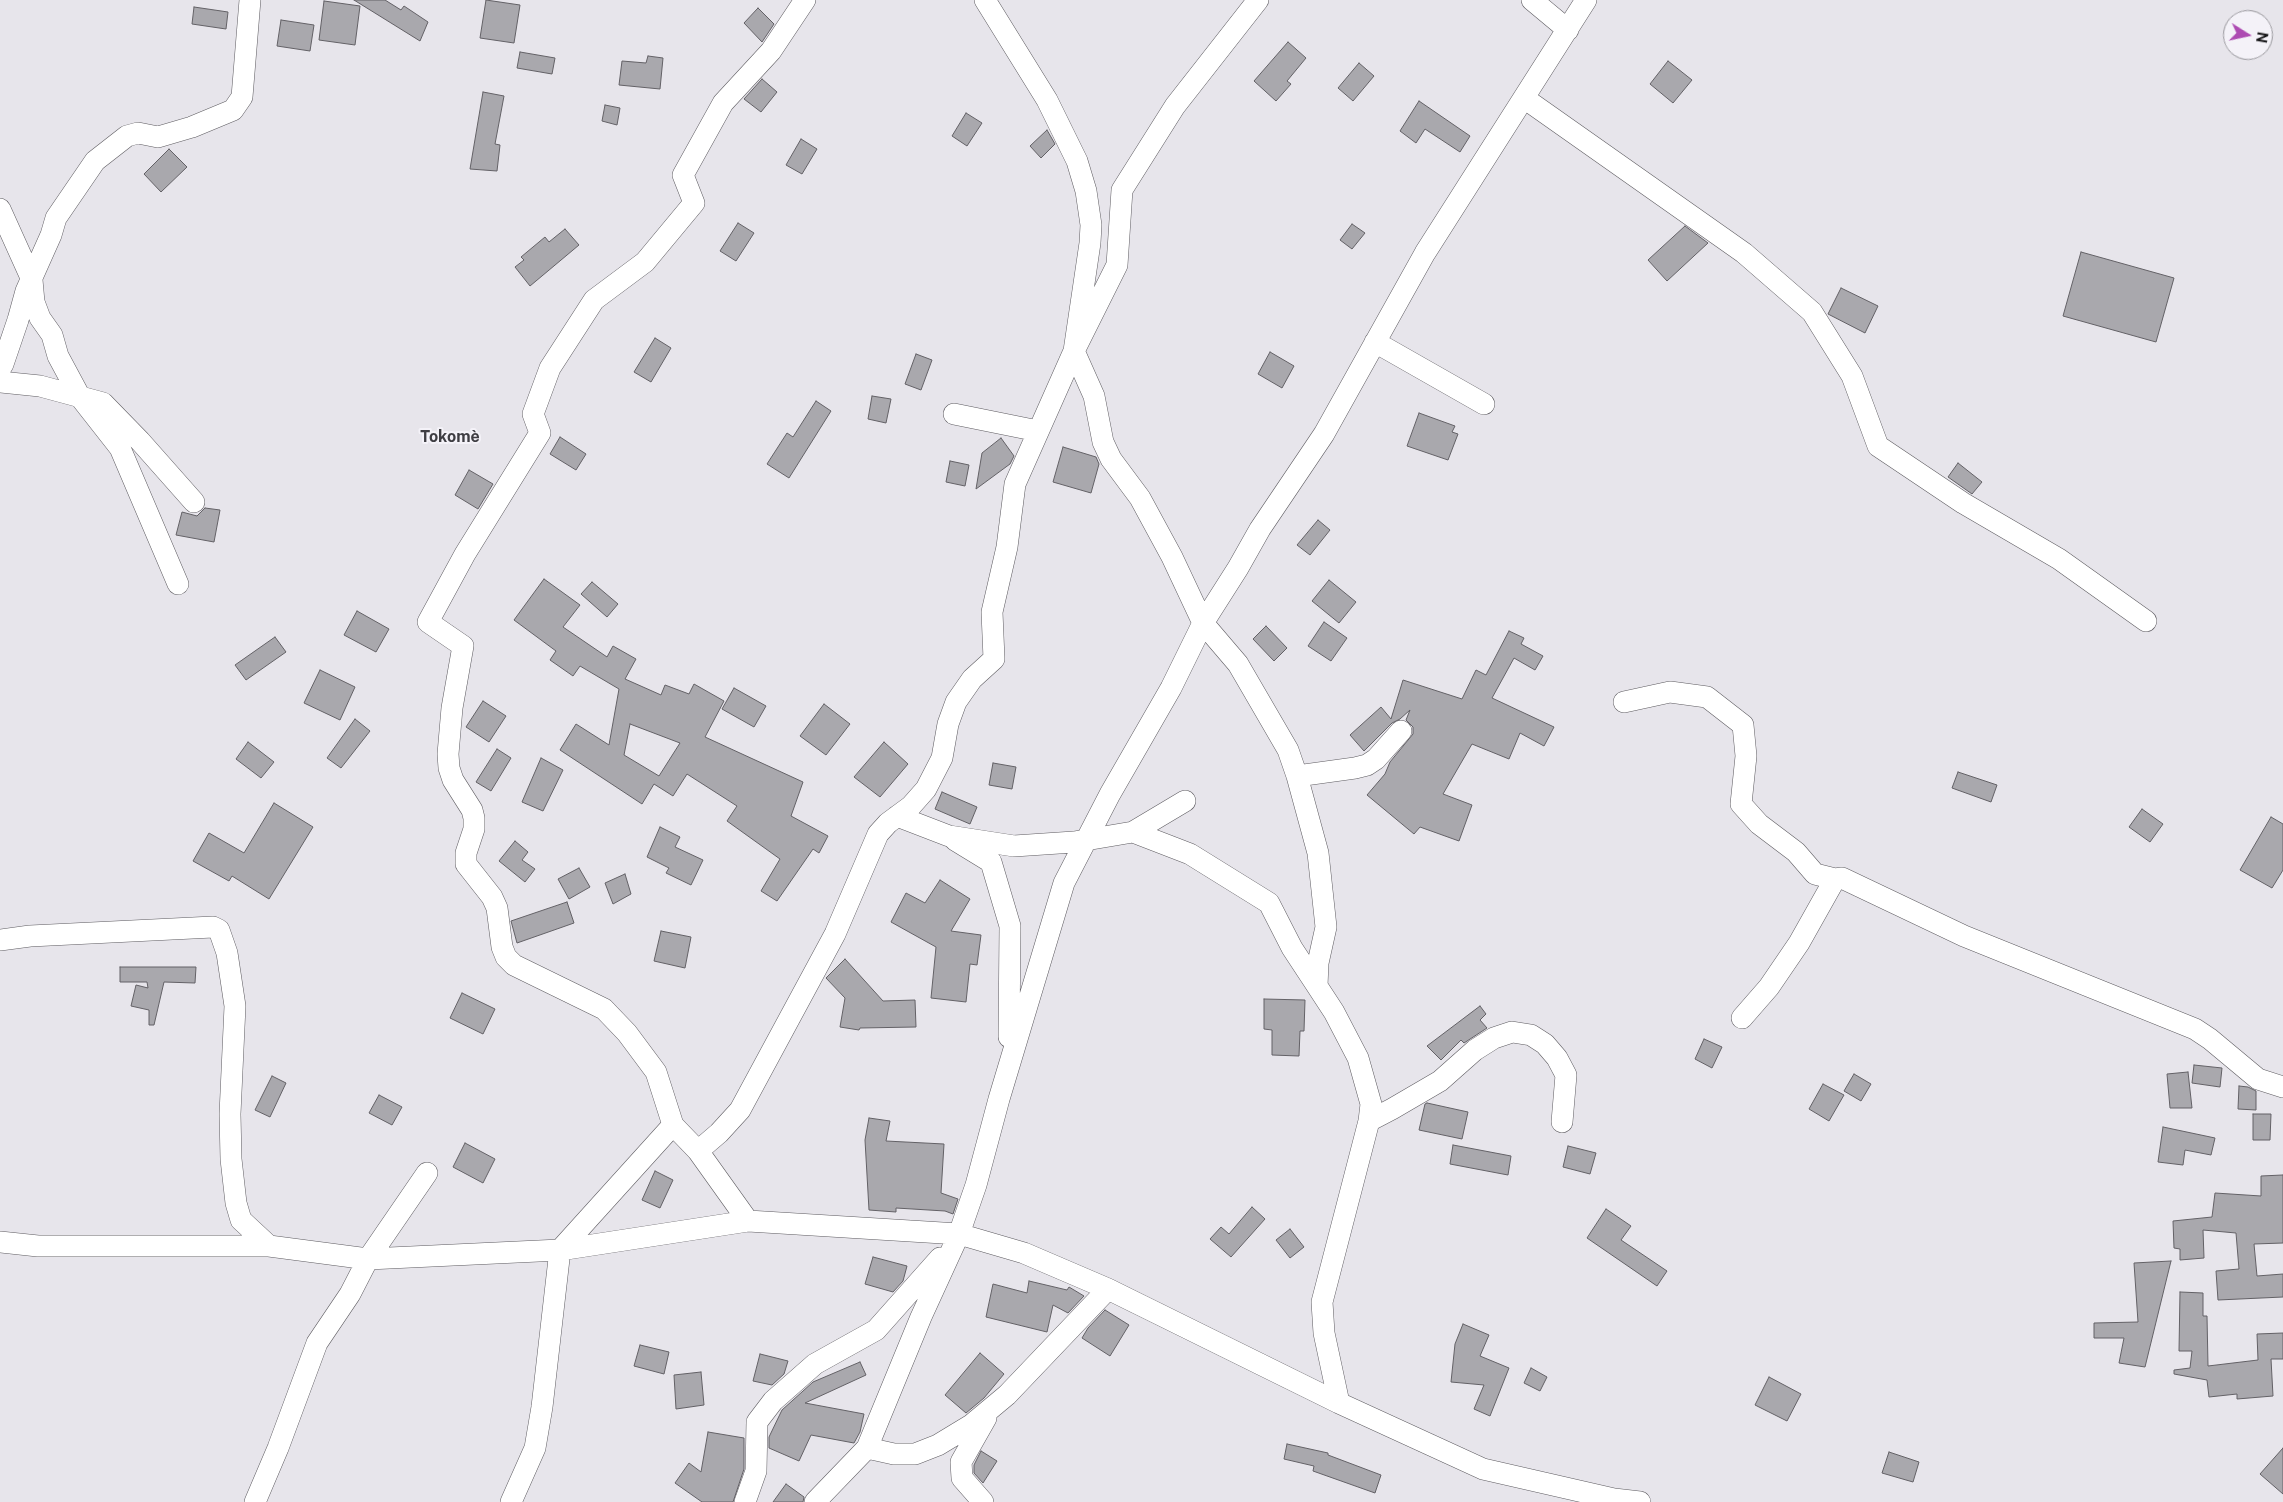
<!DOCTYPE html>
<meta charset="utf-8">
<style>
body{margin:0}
#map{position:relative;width:2283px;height:1502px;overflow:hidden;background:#e7e5eb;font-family:"Public Sans",sans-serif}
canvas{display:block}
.north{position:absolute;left:2223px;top:10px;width:50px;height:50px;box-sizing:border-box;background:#f4f2f8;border:1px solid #9a999e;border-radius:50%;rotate:100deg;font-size:14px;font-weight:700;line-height:20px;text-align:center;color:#141416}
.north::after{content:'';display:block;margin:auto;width:18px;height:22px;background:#ad4bb2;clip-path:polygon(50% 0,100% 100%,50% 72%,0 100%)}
</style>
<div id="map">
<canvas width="2283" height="1502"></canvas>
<div class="north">N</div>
</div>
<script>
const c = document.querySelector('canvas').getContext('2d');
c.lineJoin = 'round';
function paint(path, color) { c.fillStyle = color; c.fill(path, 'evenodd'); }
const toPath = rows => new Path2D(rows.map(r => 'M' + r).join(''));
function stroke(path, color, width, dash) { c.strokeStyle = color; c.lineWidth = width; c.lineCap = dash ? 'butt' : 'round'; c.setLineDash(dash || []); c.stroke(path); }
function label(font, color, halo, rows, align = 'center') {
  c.font = font + ' "Public Sans",sans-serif'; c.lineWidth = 4; c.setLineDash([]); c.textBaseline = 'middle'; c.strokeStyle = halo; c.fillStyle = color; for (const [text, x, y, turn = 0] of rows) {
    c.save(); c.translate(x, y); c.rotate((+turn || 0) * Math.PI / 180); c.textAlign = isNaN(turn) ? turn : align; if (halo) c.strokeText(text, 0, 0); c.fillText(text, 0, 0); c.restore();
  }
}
const building = toPath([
 [354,0,385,0,401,10,404,6,428,22,420,41,354,0],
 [486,0,520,5,514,43,480,38,486,0],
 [324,1,360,6,355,45,319,40,324,1],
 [194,7,228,12,226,29,192,24,194,7],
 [758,8,774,24,762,42,744,23,758,8],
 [281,20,314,25,310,51,277,46,281,20],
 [1288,42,1306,58,1287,81,1291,84,1276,101,1254,81,1288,42],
 [520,52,555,58,552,74,517,68,520,52],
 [648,56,663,58,660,89,619,85,622,61,646,63,648,56],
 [1668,61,1692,80,1673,103,1650,84,1668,61],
 [1359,63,1374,76,1353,101,1338,88,1359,63],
 [762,79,777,92,761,112,744,99,762,79],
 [483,92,504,96,495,144,500,145,497,171,470,169,483,92],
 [1419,101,1470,136,1460,152,1425,129,1416,143,1400,131,1419,101],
 [605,105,620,108,617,125,602,121,605,105],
 [966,113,982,123,967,146,952,136,966,113],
 [1047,130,1055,144,1041,158,1030,146,1047,130],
 [801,139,817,149,802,174,786,165,801,139],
 [169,149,187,167,161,192,144,174,169,149],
 [738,223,754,233,736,261,720,251,738,223],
 [1352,224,1365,233,1352,249,1340,240,1352,224],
 [1685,226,1708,243,1667,281,1648,260,1685,226],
 [565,229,579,245,530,286,515,267,524,260,521,257,545,237,549,242,565,229],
 [2081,252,2174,278,2156,342,2063,316,2081,252],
 [1841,288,1878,306,1865,333,1828,314,1841,288],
 [655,338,671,348,651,382,634,372,655,338],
 [1270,352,1294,366,1282,388,1258,374,1270,352],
 [916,354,932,360,921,390,905,384,916,354],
 [872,396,891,399,886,423,868,419,872,396],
 [816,401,831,411,789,478,767,464,787,433,793,437,816,401],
 [1419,413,1455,426,1452,432,1458,434,1448,460,1407,446,1419,413],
 [560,437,586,454,576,470,550,454,560,437],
 [1001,438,1014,456,1010,464,976,489,982,453,1001,438],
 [1063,447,1096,457,1099,464,1091,493,1053,482,1063,447],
 [950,461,969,465,965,486,946,482,950,461],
 [1958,463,1982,482,1972,494,1948,477,1958,463],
 [469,470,493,484,478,509,455,495,469,470],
 [205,508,220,510,214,542,176,535,182,512,197,516,205,508],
 [1318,520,1330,530,1310,555,1297,545,1318,520],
 [544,579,580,605,563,627,607,657,613,646,636,659,625,679,661,695,665,685,689,694,694,684,724,701,705,737,803,782,791,816,828,836,819,853,813,849,777,901,761,891,780,859,727,821,737,806,687,774,673,796,654,784,642,804,560,750,576,724,609,745,619,689,580,666,573,676,550,660,556,651,514,620,544,579],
 [630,724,680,743,659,776,624,755,630,724],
 [1329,580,1356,602,1339,623,1312,601,1329,580],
 [592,582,618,604,607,617,581,594,592,582],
 [357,611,389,629,376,652,344,635,357,611],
 [1324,622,1347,638,1331,661,1308,646,1324,622],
 [1266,626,1287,648,1274,661,1253,639,1266,626],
 [1509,631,1524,638,1521,644,1543,656,1535,670,1514,658,1492,698,1554,727,1544,746,1520,733,1509,759,1472,744,1443,794,1472,805,1459,841,1420,827,1414,834,1367,795,1385,774,1390,762,1413,734,1413,727,1406,720,1410,710,1400,719,1392,723,1364,751,1350,735,1381,707,1391,719,1403,680,1462,699,1476,670,1486,675,1509,631],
 [275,637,286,652,246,680,235,665,275,637],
 [320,670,355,687,340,720,304,703,320,670],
 [734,688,766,706,754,727,722,709,734,688],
 [483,701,506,716,489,742,466,727,483,701],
 [824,704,850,724,826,755,800,736,824,704],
 [355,719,370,731,341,768,327,758,355,719],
 [248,742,274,762,261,778,236,759,248,742],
 [884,742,908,764,880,797,854,777,884,742],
 [497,749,511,758,491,791,476,782,497,749],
 [541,758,563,770,543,811,522,802,541,758],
 [993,763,1016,767,1012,789,989,785,993,763],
 [1958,772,1997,785,1991,802,1952,788,1958,772],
 [942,792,977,807,970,824,935,809,942,792],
 [274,803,313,827,269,899,232,876,229,881,193,861,209,833,244,853,274,803],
 [2142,809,2163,824,2150,842,2129,827,2142,809],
 [2271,817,2283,824,2283,870,2272,888,2240,870,2271,817],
 [660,827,680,837,675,847,703,860,691,885,666,873,669,868,647,857,660,827],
 [515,841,528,852,522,860,535,869,525,882,499,861,515,841],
 [579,868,590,887,569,899,558,879,579,868],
 [625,874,631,894,613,904,605,883,625,874],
 [940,880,970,899,951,931,981,935,977,965,970,964,966,1002,931,998,936,947,891,922,906,893,925,903,940,880],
 [567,902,574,923,517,943,511,921,567,902],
 [661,931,691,937,685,968,654,961,661,931],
 [845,959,883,1001,915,1000,916,1027,860,1028,859,1030,840,1027,845,998,826,978,845,959],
 [120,967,196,967,195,983,164,982,154,1025,149,1025,149,1010,131,1006,136,985,148,988,147,982,120,982,120,967],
 [462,993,495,1009,483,1034,450,1018,462,993],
 [1264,999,1305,1000,1304,1031,1300,1031,1299,1056,1272,1055,1272,1030,1264,1029,1264,999],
 [1480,1006,1486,1014,1480,1020,1487,1028,1464,1043,1461,1040,1441,1060,1427,1046,1480,1006],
 [1704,1039,1722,1047,1712,1068,1695,1059,1704,1039],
 [2194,1065,2222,1068,2220,1087,2192,1083,2194,1065],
 [2188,1072,2192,1108,2170,1108,2167,1074,2188,1072],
 [1854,1074,1871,1084,1861,1101,1844,1091,1854,1074],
 [272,1076,286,1083,270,1117,255,1110,272,1076],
 [1823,1084,1844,1095,1829,1121,1809,1109,1823,1084],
 [2239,1086,2248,1087,2256,1091,2256,1110,2238,1109,2239,1086],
 [379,1095,402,1107,392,1125,369,1113,379,1095],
 [1427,1103,1468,1112,1462,1139,1419,1130,1425,1104,1427,1103],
 [2253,1114,2271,1114,2270,1140,2253,1140,2253,1114],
 [869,1118,890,1121,886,1141,944,1144,941,1193,958,1199,953,1214,945,1211,896,1208,896,1212,869,1210,865,1140,869,1118],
 [2163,1127,2215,1138,2211,1155,2185,1150,2183,1165,2158,1162,2163,1127],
 [465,1143,495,1159,483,1183,453,1167,465,1143],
 [1453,1145,1511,1156,1508,1175,1450,1164,1453,1145],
 [1568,1146,1596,1153,1590,1174,1563,1167,1568,1146],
 [655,1171,673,1180,660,1208,642,1200,655,1171],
 [2283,1175,2283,1243,2254,1244,2257,1276,2283,1274,2283,1297,2218,1300,2216,1271,2239,1269,2236,1233,2203,1230,2204,1258,2180,1260,2180,1249,2174,1248,2173,1221,2212,1217,2215,1193,2261,1196,2261,1176,2283,1175],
 [1252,1207,1265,1219,1231,1257,1210,1239,1221,1227,1229,1234,1252,1207],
 [1606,1209,1631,1226,1621,1240,1667,1271,1657,1286,1587,1238,1606,1209],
 [1290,1229,1304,1247,1290,1258,1276,1240,1290,1229],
 [873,1257,907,1266,903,1281,893,1292,865,1284,873,1257],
 [2171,1261,2145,1367,2119,1363,2124,1338,2094,1338,2094,1323,2138,1322,2134,1263,2171,1261],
 [1029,1281,1067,1290,1069,1287,1084,1296,1068,1313,1053,1305,1047,1332,986,1317,993,1284,1027,1293,1029,1281],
 [2180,1292,2203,1293,2203,1316,2207,1316,2208,1366,2258,1360,2257,1334,2283,1333,2283,1359,2271,1359,2273,1396,2237,1399,2237,1394,2209,1397,2207,1380,2174,1374,2174,1370,2190,1368,2192,1351,2179,1351,2180,1292],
 [1105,1310,1129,1325,1110,1356,1082,1338,1088,1328,1105,1310],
 [1463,1324,1489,1335,1480,1356,1509,1368,1490,1416,1474,1409,1484,1385,1451,1382,1455,1344,1463,1324],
 [640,1345,669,1352,664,1374,634,1366,640,1345],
 [980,1353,1004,1374,984,1398,966,1413,945,1395,980,1353],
 [760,1354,788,1361,784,1374,772,1385,753,1381,760,1354],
 [860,1362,866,1375,805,1403,864,1414,860,1432,854,1443,811,1435,799,1461,769,1448,769,1437,782,1410,813,1382,860,1362],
 [1531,1368,1547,1377,1540,1391,1524,1383,1531,1368],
 [701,1372,704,1405,676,1409,674,1375,701,1372],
 [1769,1377,1801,1394,1787,1421,1755,1405,1769,1377],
 [708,1432,744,1438,744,1469,733,1502,702,1502,675,1483,689,1463,701,1472,708,1432],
 [1287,1444,1328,1453,1328,1455,1381,1475,1375,1493,1313,1471,1314,1466,1284,1459,1287,1444],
 [2283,1448,2283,1494,2260,1474,2283,1448],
 [981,1451,997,1461,983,1483,974,1473,974,1465,981,1451],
 [1889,1452,1919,1462,1913,1482,1882,1473,1889,1452],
 [786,1484,804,1497,803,1502,773,1502,786,1484]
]);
const minor = toPath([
 [985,0,1047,100,1077,161,1086,191,1091,225,1090,243,1074,351,1094,396,1103,442,1111,459,1140,498,1172,557,1203,623,1238,664,1288,750,1297,776,1318,853,1326,927,1318,963,1317,986,1334,1012,1358,1058,1371,1104,1369,1121,1322,1302,1324,1333,1339,1403],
 [1532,0,1568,30],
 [1524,98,1744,253,1812,312,1852,376,1878,446,1963,503,2059,559,2146,621],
 [0,209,32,280,34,302,40,318,52,335,58,356,80,397,120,448,178,584],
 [1375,342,1484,404],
 [0,369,3,364,18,320,26,291,51,235,56,218,95,161,127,136,138,133,158,137,192,127,233,110,242,97,250,0],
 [0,382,40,386,103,403,140,441,194,502],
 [954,414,1038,431],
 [1624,702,1670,692,1707,697,1743,725,1746,756,1741,804,1759,824,1796,852,1815,874,1835,879],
 [1297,776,1355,768,1367,765,1376,759,1401,731],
 [897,816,949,836,1014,846,1074,842,1133,832,1185,801],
 [1133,832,1190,854,1269,903,1292,948,1317,986],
 [955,840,991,862,1010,926,1009,1037],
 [0,940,30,936,213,927,219,930,227,953,235,1006,230,1114,231,1159,236,1203,241,1220,269,1246],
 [1742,1018,1769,987,1799,943,1835,879,1842,878,1964,936,2195,1029,2210,1039,2258,1079,2283,1087],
 [1369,1121,1392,1109,1440,1081,1475,1050,1494,1038,1512,1032,1531,1035,1545,1044,1557,1058,1566,1075,1562,1122],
 [698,1151,719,1133,740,1110,835,934,878,834,888,823,911,806,926,789,942,758,948,724,956,702,972,679,994,659,992,612,1007,547,1015,484,1074,351,1117,265,1122,190,1175,106,1258,0],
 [748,1221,698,1151,673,1125,656,1072,627,1033,604,1009,514,965,506,957,502,947,497,908,492,897,466,864,466,853,474,829,474,818,472,810,453,780,449,768,448,754,452,708,463,646,428,622,465,554,540,433,533,414,550,368,594,300,645,262,694,203,683,175,723,103,771,51,805,0],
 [0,1242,38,1246,269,1246,368,1259,560,1250,748,1221,959,1234,1024,1253,1108,1289],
 [867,1448,894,1454,915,1454,938,1445,971,1425,1007,1395,1108,1289,1339,1403,1483,1469,1614,1499,1640,1502],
 [255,1502,278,1448,317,1343,350,1294,368,1259,427,1173],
 [511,1502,535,1448,542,1407,560,1250,673,1125],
 [745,1502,756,1471,757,1422,773,1401,815,1364,876,1330,940,1258],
 [815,1502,867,1448,921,1317,959,1234,976,1185,999,1099,1064,883,1110,794,1171,688,1203,623,1238,568,1260,529,1324,434,1425,253,1586,0],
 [983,1502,962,1478,961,1462,986,1418]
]);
const quarterNames = [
 ["Tokomè",450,437]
];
paint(building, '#a9a8ad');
stroke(building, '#636166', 1);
stroke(minor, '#5e5c61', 22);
stroke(minor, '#fff', 21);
label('bold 16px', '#3f3e43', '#f4f2f8', quarterNames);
</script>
